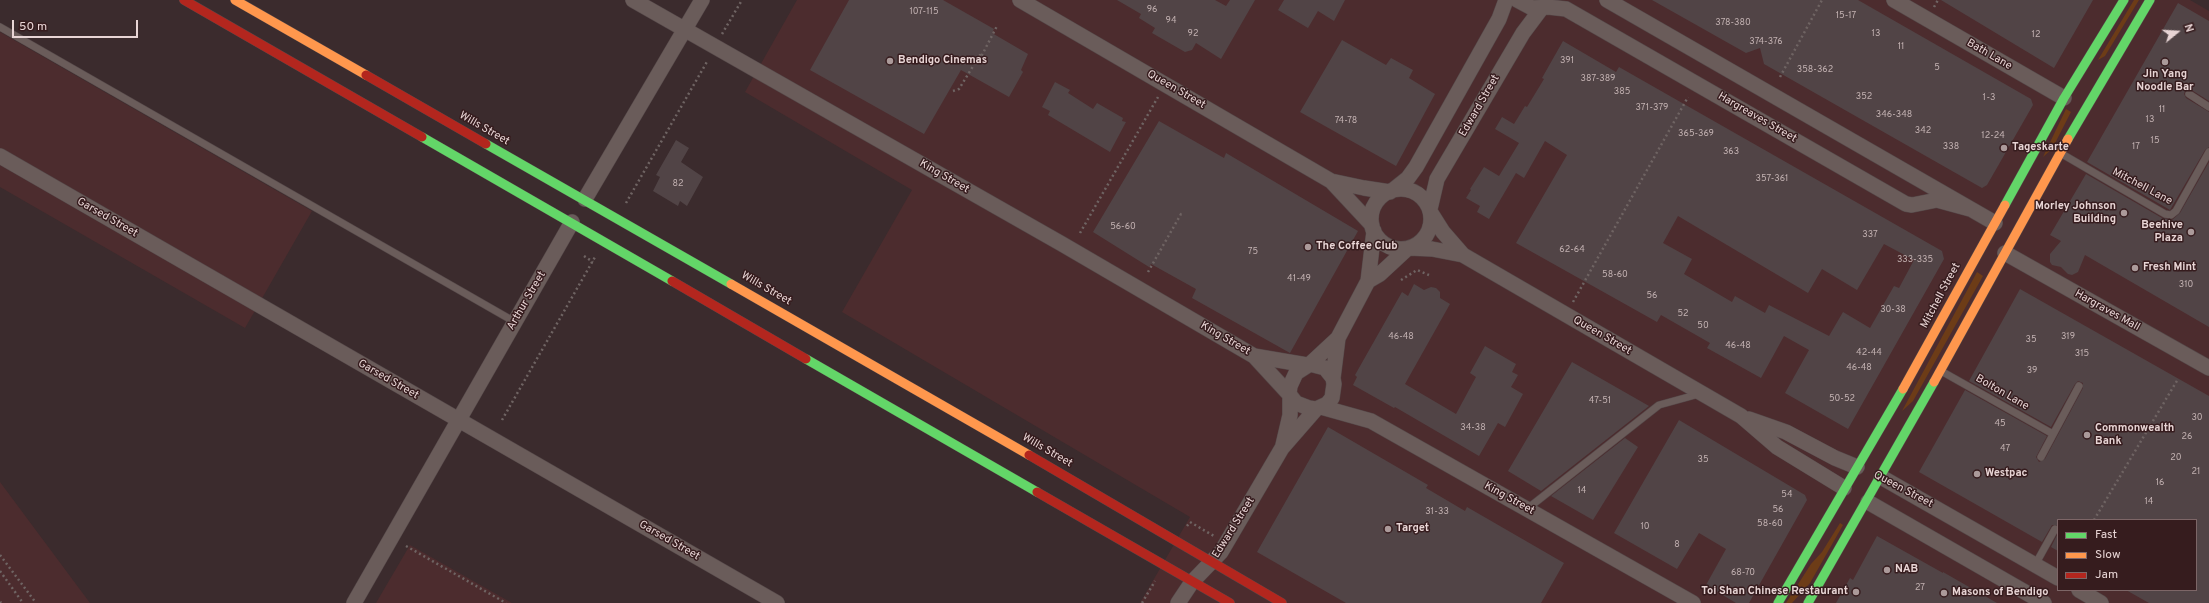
<!DOCTYPE html>
<style>
body{margin:0}
#map{position:relative;width:2209px;height:603px;overflow:hidden;background:#3b2b2d;font-family:Overpass,sans-serif}
canvas{display:block}
.legend{position:absolute;left:2057px;top:519px;width:140px;height:72px;box-sizing:border-box;background:#361c1e;border:1px solid #7d6667;margin:0;padding:5px 7px;list-style:none;font-size:12px;color:#e8d5d5}
.legend li{display:flex;align-items:center;gap:8px;height:20px}
.legend b{width:20px;border:1px solid #7d6667}
.north{position:absolute;left:2157px;top:12px;width:40px;height:40px;-webkit-text-stroke:3px #361c1e;paint-order:stroke;rotate:72deg;font-size:11px;font-weight:700;line-height:16px;text-align:center;color:#e8d5d5}
.north::after{content:'';display:block;margin:auto;width:14px;height:18px;background:#e8d5d5;clip-path:polygon(50% 0,100% 100%,50% 72%,0 100%)}
.scale{position:absolute;left:12px;top:20px;width:126px;height:18px;box-sizing:border-box;border:2px solid #e8d5d5;border-top:0;padding-left:5px;font-size:12px;line-height:14px;white-space:nowrap;color:#e8d5d5;-webkit-text-stroke:3px #361c1e;paint-order:stroke}
</style>
<div id="map">
<canvas width="2209" height="603"></canvas>
<ul class="legend">
<li><b style="height:5px;background:#63d668"></b>Fast</li>
<li><b style="height:5px;background:#ff974d"></b>Slow</li>
<li><b style="height:5px;background:#b3261e"></b>Jam</li>
</ul>
<div class="north">N</div>
<div class="scale">50 m</div>
</div>
<script>
const c = document.querySelector('canvas').getContext('2d');
c.lineJoin = 'round';
function paint(path, color) { c.fillStyle = color; c.fill(path, 'evenodd'); }
const toPath = rows => new Path2D(rows.map(r => 'M' + r).join(''));
function stroke(path, color, width, dash) { c.strokeStyle = color; c.lineWidth = width; c.lineCap = dash ? 'butt' : 'round'; c.setLineDash(dash || []); c.stroke(path); }
function label(font, color, halo, rows, align = 'center') {
  c.font = font + ' Overpass,sans-serif'; c.lineWidth = 3; c.setLineDash([]); c.textBaseline = 'middle'; c.strokeStyle = halo; c.fillStyle = color; for (const [text, x, y, turn = 0] of rows) {
    c.save(); c.translate(x, y); c.rotate((+turn || 0) * Math.PI / 180); c.textAlign = isNaN(turn) ? turn : align; if (halo) c.strokeText(text, 0, 0); c.fillText(text, 0, 0); c.restore();
  }
}
const built = toPath([
 [797,0,2190,0,2209,11,2209,603,1140,603,1190,517,842,312,912,190,745,92],
 [2058,520,2196,520,2196,590,2058,590],
 [0,32,312,211,245,328,0,187],
 [0,482,90,603,0,603],
 [410,545,417,549,512,603,376,603]
]);
const green = toPath([
 [2134,0,2139,0,2105,56,2098,60],
 [2066,109,2071,112,2052,149,2043,157],
 [1977,272,1983,276,1913,401,1902,411],
 [1840,523,1843,525,1810,583,1792,603,1786,603,1811,564,1822,552]
]);
const building = toPath([
 [849,0,943,0,994,29,992,33,1028,54,1021,70,1023,72,1009,97,961,70,924,134,810,70],
 [1117,0,1215,0,1226,6,1230,0,1255,0,1221,59,1196,43,1192,50,1185,52,1152,33,1155,28,1139,18,1141,14],
 [1284,0,1345,0,1334,21,1318,11,1308,28,1278,10],
 [1652,0,1858,0,2031,99,2033,105,1987,185,1982,188,1764,64,1760,48,1746,53],
 [1941,0,2093,0,2054,68],
 [2178,3,2209,21,2209,101,2190,89,2185,91,2184,94,2186,98,2209,112,2209,147,2205,150,2170,210,2087,162],
 [1342,40,1386,65,1391,58,1413,70,1409,78,1435,94,1396,166,1300,112],
 [1563,41,1616,72,1619,67,1942,251,1944,259,1848,429,1785,393,1809,350,1784,336,1761,378,1707,348,1710,343,1661,315,1657,322,1516,243,1567,155,1545,141,1524,178,1516,173,1489,219,1477,212,1480,206,1466,198,1471,190,1470,189,1484,167,1499,176,1519,143,1495,129,1502,117,1514,124,1525,106,1527,107,1544,79,1542,78],
 [1678,216,1808,293,1822,269,1857,290,1884,244,1914,260,1899,288,1894,286,1870,328,1843,312,1829,336,1769,305,1765,313,1735,296,1732,302,1684,274,1692,259,1663,243],
 [1055,82,1070,90,1068,93,1093,109,1097,103,1123,118,1122,121,1126,122,1110,152,1048,115,1050,111,1042,107],
 [1159,121,1224,158,1226,153,1358,231,1290,353,1192,298,1196,289,1151,264,1149,267,1093,232],
 [676,140,689,148,681,162,703,177,687,206,680,201,678,206,653,191,660,177,656,175],
 [2209,162,2209,327,2085,255,2078,272,2072,275,2068,274,2061,267,2052,265,2050,262,2050,254,2061,241,2050,235,2086,174,2162,218,2172,220,2180,213],
 [1414,284,1424,290,1431,287,1436,288,1440,292,1440,298,1450,304,1405,384,1456,414,1476,377,1470,373,1485,346,1516,364,1512,372,1518,375,1511,387,1523,394,1505,427,1498,423,1479,456,1395,407,1394,408,1353,385,1357,377,1355,375,1402,292,1408,296],
 [2020,289,2209,396,2209,603,2149,603,2126,590,2196,590,2196,520,2058,520,2058,525,2052,525,2042,542,1919,472,1965,390,2047,436,2036,457,2039,462,2045,459,2083,388,2083,383,2078,381,2075,384,2051,427,1969,381],
 [1572,362,1649,406,1541,491,1508,471],
 [1679,420,1805,495,1807,500,1749,603,1736,603,1706,585,1726,549,1699,533,1677,569,1614,533],
 [1328,427,1428,485,1426,488,1465,511,1467,507,1564,563,1541,603,1346,603,1257,552],
 [1625,438,1638,447,1593,520,1551,496],
 [2057,535,2058,535,2058,551,2051,547],
 [1877,536,1943,573,1943,572,1997,603,1836,603,1850,578,1853,580]
]);
const path = toPath([
 [1934,7,1938,0],
 [722,34,742,0],
 [1780,77,1822,0],
 [953,91,959,89,980,55,981,57,997,26],
 [626,203,708,60],
 [1080,233,1158,97],
 [584,256,593,262],
 [1148,272,1181,214,1183,215],
 [1401,280,1417,270,1429,275],
 [1573,302,1688,97],
 [502,420,595,257],
 [2094,520,2178,379],
 [1187,526,1190,522,1214,536],
 [406,546,506,603],
 [0,555,36,603],
 [0,571,23,603],
 [1142,603,1155,581]
]);
const lane = toPath([
 [0,27,515,322],
 [2189,94,2209,107],
 [2062,154,2165,214,2171,215,2176,211,2209,152],
 [1941,371,2053,434],
 [2041,457,2079,386],
 [1527,509,1659,405,1699,394],
 [2035,565,2055,529,2058,530]
]);
const street = toPath([
 [633,0,1062,244,1254,356,1289,394],
 [1020,0,1331,181,1372,225],
 [1517,0,1532,8,1549,7],
 [1607,0,1995,223],
 [1894,0,2064,98],
 [1548,7,1566,9,1906,204,1912,205,1937,200,1970,209],
 [0,156,777,603],
 [1331,181,1364,188,1390,192],
 '1371 219a30 30 0 1 1 60 0a30 30 0 1 1-60 0Z',
 [1393,190,1408,178,1416,167,1499,19,1506,0],
 [585,199,702,0],
 [1430,209,1437,179,1523,33,1541,9],
 [1431,213,1443,232,1463,255],
 [1409,248,1432,249,1463,255,1741,416,1777,447,1844,488],
 [2005,253,2209,368],
 [1368,281,1380,274,1407,249],
 [1254,356,1307,365],
 [1310,364,1338,338,1368,281,1374,231],
 [1310,364,1325,368,1333,378,1334,384,1332,398,1327,404,1316,409,1309,408,1296,403,1289,394,1290,386,1296,373,1310,364],
 [1333,378,1338,338],
 [1321,407,1371,421,1693,603],
 [1749,419,1786,432,1835,458,1857,467],
 [1283,445,1290,415,1290,398],
 [1881,477,2058,578],
 [1868,502,2044,603],
 [2079,590,2101,603],
 [354,603,572,222],
 [1178,603,1192,582,1221,552,1282,448,1316,409]
]);
const fast = toPath([
 [422,137,672,281],
 [2068,139,2150,0],
 [486,144,731,284],
 [2005,205,2064,98,2124,0],
 [806,359,1037,492],
 [1778,603,1903,389],
 [1808,603,1934,382]
]);
const slow = toPath([
 [235,0,366,75],
 [731,284,1029,455],
 [1934,382,2068,139],
 [1903,389,2005,205]
]);
const jam = toPath([
 [184,0,422,137],
 [366,75,486,144],
 [672,281,806,359],
 [1029,455,1282,603],
 [1037,492,1230,603]
]);
const rail = toPath([
 [0,602,1,603]
]);
const markers = [
 [890,61,4,"#ab9a9a"],
 [2165,62,4,"#ab9a9a"],
 [2004,148,4,"#ab9a9a"],
 [2124,213,4,"#ab9a9a"],
 [2191,232,4,"#ab9a9a"],
 [1308,247,4,"#ab9a9a"],
 [2135,268,4,"#ab9a9a"],
 [2087,435,4,"#ab9a9a"],
 [1977,474,4,"#ab9a9a"],
 [1388,529,4,"#ab9a9a"],
 [1887,570,4,"#ab9a9a"],
 [1856,592,4,"#ab9a9a"],
 [1944,593,4,"#ab9a9a"]
];
const numberNames = [
 ["96",1152,10],
 ["107-115",924,12],
 ["15-17",1846,16],
 ["94",1171,21],
 ["378-380",1733,23],
 ["92",1193,34],
 ["13",1876,34],
 ["12",2036,35],
 ["374-376",1766,42],
 ["11",1901,47],
 ["391",1567,61],
 ["5",1937,68],
 ["358-362",1815,70],
 ["387-389",1598,79],
 ["385",1622,92],
 ["352",1864,97],
 ["1-3",1989,98],
 ["371-379",1652,108],
 ["11",2162,110],
 ["346-348",1894,115],
 ["13",2150,120],
 ["74-78",1346,121],
 ["342",1923,131],
 ["365-369",1696,134],
 ["12-24",1993,136],
 ["15",2155,141],
 ["338",1951,147],
 ["17",2136,147],
 ["363",1731,152],
 ["357-361",1772,179],
 ["82",678,184],
 ["56-60",1123,227],
 ["337",1870,235],
 ["62-64",1572,250],
 ["75",1253,252],
 ["333-335",1915,260],
 ["58-60",1615,275],
 ["41-49",1299,279],
 ["310",2186,285],
 ["56",1652,296],
 ["30-38",1893,310],
 ["52",1683,314],
 ["50",1703,326],
 ["46-48",1401,337],
 ["319",2068,337],
 ["35",2031,340],
 ["46-48",1738,346],
 ["42-44",1869,353],
 ["315",2082,354],
 ["46-48",1859,368],
 ["39",2032,371],
 ["50-52",1842,399],
 ["47-51",1600,401],
 ["30",2197,418],
 ["45",2000,424],
 ["34-38",1473,428],
 ["26",2187,437],
 ["47",2005,449],
 ["20",2176,458],
 ["35",1703,460],
 ["21",2196,472],
 ["16",2160,483],
 ["14",1582,491],
 ["54",1787,495],
 ["14",2149,502],
 ["56",1778,510],
 ["31-33",1437,512],
 ["58-60",1770,524],
 ["10",1645,527],
 ["8",1677,545],
 ["68-70",1743,573],
 ["27",1920,588]
];
const streetNames = [
 ["Bath Lane",1989,55,30],
 ["Queen Street",1176,90,30],
 ["Edward Street",1480,106,-60],
 ["Hargreaves Street",1757,118,30],
 ["Wills Street",484,129,30],
 ["King Street",944,177,30],
 ["Mitchell Lane",2142,187,28],
 ["Garsed Street",107,218,30],
 ["Wills Street",766,289,30],
 ["Mitchell Street",1941,296,-62],
 ["Arthur Street",527,301,-60],
 ["Hargraves Mall",2107,311,29],
 ["Queen Street",1602,336,30],
 ["King Street",1225,339,30],
 ["Garsed Street",388,380,30],
 ["Bolton Lane",2002,393,30],
 ["Wills Street",1047,451,30],
 ["Queen Street",1903,490,28],
 ["King Street",1509,499,29],
 ["Edward Street",1234,528,-58],
 ["Garsed Street",669,541,30]
];
const poiNames = [
 ["Bendigo Cinemas",898,61],
 ["Jin Yang",2165,75,"center"],
 ["Noodle Bar",2165,88,"center"],
 ["Tageskarte",2012,148],
 ["Morley Johnson",2116,207,"right"],
 ["Building",2116,220,"right"],
 ["Beehive",2183,226,"right"],
 ["Plaza",2183,239,"right"],
 ["The Coffee Club",1316,247],
 ["Fresh Mint",2143,268],
 ["Commonwealth",2095,429],
 ["Bank",2095,442],
 ["Westpac",1985,474],
 ["Target",1396,529],
 ["NAB",1895,570],
 ["Toi Shan Chinese Restaurant",1848,592,"right"],
 ["Masons of Bendigo",1952,593]
];
paint(built, '#4c2c2e');
paint(green, '#6d3c17');
paint(building, '#514446');
stroke(lane, '#554849', 8);
stroke(street, '#554849', 16);
stroke(fast, '#554849', 10);
stroke(slow, '#554849', 10);
stroke(jam, '#554849', 10);
stroke(path, '#6f6463', 2.5, [2, 3]);
stroke(lane, '#6a5c5a', 7);
stroke(street, '#6a5c5a', 15);
stroke(fast, '#63d668', 9);
stroke(slow, '#ff974d', 9);
stroke(jam, '#b3261e', 9);
stroke(rail, '#766a69', 3, [7, 7]);
for (const [x, y, r, color] of markers) { const dot = new Path2D(); dot.arc(x, y, r, 0, 2 * Math.PI); c.fillStyle = color; c.fill(dot); stroke(dot, '#361c1e', 1.5); }
label('9px', '#c2b1b1', null, numberNames);
label('11px', '#e8d5d5', '#361c1e', streetNames);
label('bold 11px', '#e8d5d5', '#361c1e', poiNames, 'left');
</script>
